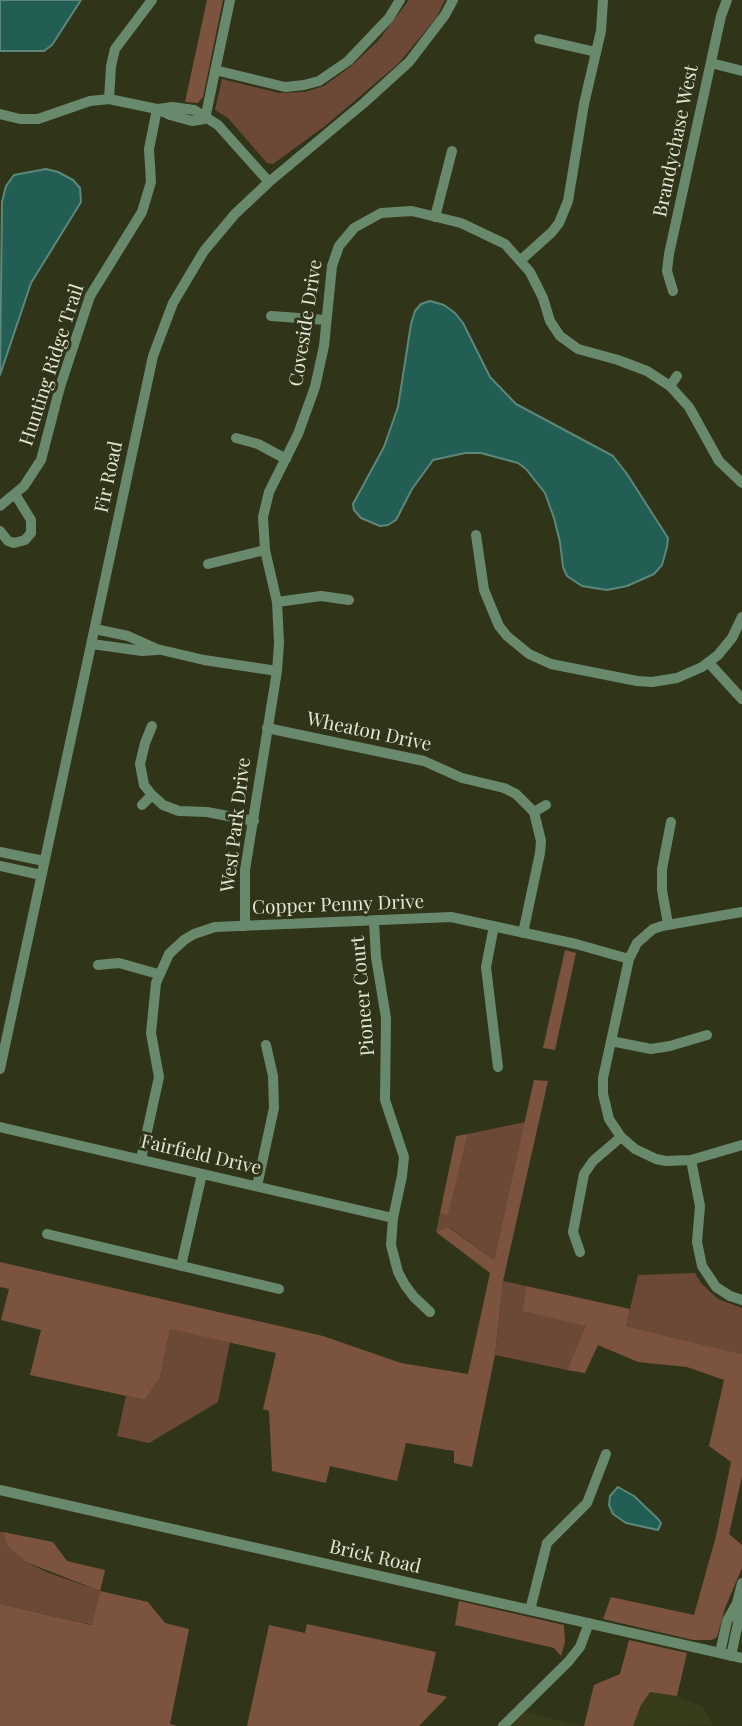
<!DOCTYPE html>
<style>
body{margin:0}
canvas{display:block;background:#303419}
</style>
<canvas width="742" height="1726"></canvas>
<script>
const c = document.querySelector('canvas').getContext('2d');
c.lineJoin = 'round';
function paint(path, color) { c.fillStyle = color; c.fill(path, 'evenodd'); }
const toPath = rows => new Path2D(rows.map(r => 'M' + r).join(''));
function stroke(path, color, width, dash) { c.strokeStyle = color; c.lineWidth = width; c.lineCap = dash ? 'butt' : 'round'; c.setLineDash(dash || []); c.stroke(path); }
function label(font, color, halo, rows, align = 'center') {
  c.font = font + ' "Playfair Display",serif'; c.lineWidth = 6; c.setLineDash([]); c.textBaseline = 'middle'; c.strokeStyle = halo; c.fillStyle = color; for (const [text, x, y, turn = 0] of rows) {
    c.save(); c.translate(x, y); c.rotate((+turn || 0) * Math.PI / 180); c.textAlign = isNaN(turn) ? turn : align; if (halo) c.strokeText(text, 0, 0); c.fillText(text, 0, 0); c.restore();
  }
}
const built = toPath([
 [650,1692,677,1696,703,1707,713,1725,633,1726,641,1705],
 [525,1712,584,1726,512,1726]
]);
const green = toPath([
 [409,0,445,0,436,18,399,63,325,126,273,164,267,163,228,118,215,110,222,79,279,93,305,92,324,86,350,67,378,41],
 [525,1122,494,1260,449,1227,436,1232,440,1213,448,1214,468,1134],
 [695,1273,701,1283,718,1299,742,1308,742,1354,626,1326,638,1275],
 [503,1281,526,1286,522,1311,587,1325,567,1370,495,1355],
 [170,1329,230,1342,218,1402,149,1443,117,1436,126,1396,145,1400,160,1378],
 [0,1532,3,1532,7,1546,26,1562,49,1573,100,1591,93,1625,0,1604]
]);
const forest = toPath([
 [207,0,223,0,203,97,198,103,185,102],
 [565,950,576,953,555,1050,543,1048],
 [534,1080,548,1081,503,1281,495,1355,472,1467,454,1463,454,1451,406,1443,397,1481,330,1466,326,1483,272,1471,269,1411,263,1409,276,1353,170,1329,160,1378,145,1400,30,1375,41,1330,1,1320,9,1289,0,1287,0,1262,323,1336,401,1363,468,1374,490,1273,436,1232,448,1227,494,1260],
 [468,1134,448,1215,440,1213,456,1136],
 [526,1286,630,1309,626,1326,742,1354,742,1476,729,1534,742,1545,742,1568,725,1608,717,1637,712,1640,693,1640,603,1619,611,1597,694,1615,716,1536,731,1462,709,1446,724,1380,687,1367,638,1362,598,1345,585,1373,567,1370,586,1326,522,1311],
 [3,1532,53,1542,67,1561,105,1570,100,1591,148,1602,165,1623,189,1629,170,1724,177,1726,0,1726,0,1604,92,1625,100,1591,26,1562,7,1546],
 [459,1601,564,1625,565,1642,561,1656,554,1648,455,1625],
 [307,1624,436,1652,427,1692,447,1697,419,1726,247,1726,269,1625,305,1633],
 [629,1640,687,1653,677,1696,650,1692,641,1705,633,1726,584,1726,594,1685,620,1674]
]);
const water = toPath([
 [0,0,81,0,52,45,44,51,0,51,0,0],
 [46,169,58,172,73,180,80,188,81,202,31,283,0,375,2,202,6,186,14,175,46,169],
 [430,301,444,305,455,313,463,323,490,377,516,404,613,456,627,474,668,538,667,547,662,565,654,574,627,586,607,590,582,586,567,576,563,567,560,542,554,518,545,493,526,469,518,463,481,453,465,453,433,460,412,489,396,520,388,525,380,526,361,518,354,510,353,504,384,447,398,407,411,324,415,311,421,304,430,301],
 [618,1487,634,1496,658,1519,661,1523,658,1530,626,1523,613,1514,609,1505,610,1496,618,1487]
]);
const minor = toPath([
 [539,39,596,52],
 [711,63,742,71],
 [215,70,285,87,304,85,319,81,348,61,389,18,400,0],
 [109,99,111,66,115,49,152,0],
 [158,109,172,107,194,110,218,125,269,182],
 [0,114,20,119,38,119,90,101,109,99,157,109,170,115,192,121,205,119],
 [205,119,230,0],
 [435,217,452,151],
 [521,260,552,232,559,223,568,201,584,104,601,31,603,0],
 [673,291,667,271,669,254,721,16,727,0],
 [271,316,326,320],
 [670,386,677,376],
 [236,438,258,444,286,459],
 [0,506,24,486,41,460,60,387,90,296,142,212,151,182,149,149,157,109],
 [0,531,8,541,14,543,25,540,31,533,31,520,15,494],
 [476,535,484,590,499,626,507,636,529,654,551,664,637,681,652,682,677,678,702,667,718,655,732,638,742,617],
 [208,564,265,550],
 [277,602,321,596,349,600],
 [95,629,128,636,157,649,204,660,277,671],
 [92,644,142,651,157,650],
 [709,663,742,699],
 [152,726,145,743,140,764,144,785,152,795,163,805,179,811,207,812,254,821],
 [267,728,424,761,462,778,504,788,516,794,534,812,541,841,540,853,523,933],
 [142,805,152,795],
 [534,812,546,805],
 [0,852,44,861],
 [0,866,41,875],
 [742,912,662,926,653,929,637,943,629,959,603,1078,603,1094,609,1119,621,1137,635,1149,656,1159,666,1161,691,1160,742,1145],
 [374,922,376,957,386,1018,385,1100,404,1157,402,1176,393,1218,391,1245,398,1272,405,1285,414,1297,430,1312],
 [668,924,662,890,662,869,671,822],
 [245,926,245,870,277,671,279,643,277,602,265,550,263,517,269,492,298,434,315,387,324,346,332,266,339,246,354,228,381,213,412,211,461,223,505,244,530,272,543,298,550,321,560,336,578,349,618,360,647,371,670,386,689,407,719,461,742,483],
 [494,926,486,967,498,1067],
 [98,965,119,963,158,974],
 [611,1041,651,1049,670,1046,707,1035],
 [0,1069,153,356,173,303,204,251,235,214,269,182,365,102,409,62,445,15,453,0],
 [0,1127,393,1218],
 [141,1159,159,1077,151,1033,156,983,169,954,184,940,194,934,215,927,451,917,576,944,629,959],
 [691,1160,700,1206,697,1242,702,1266,716,1287,730,1296,742,1300],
 [257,1186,274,1108,273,1076,266,1045],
 [47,1234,279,1289],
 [580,1252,573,1232,584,1174,593,1161,621,1137],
 [181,1266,202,1174],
 [0,1490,742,1658],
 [530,1610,547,1543,587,1503,606,1454],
 [720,1653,727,1621,737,1603,742,1583],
 [731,1656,738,1623,737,1605],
 [503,1726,568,1662,580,1647,589,1623]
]);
const streetNames = [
 ["Brandychase West",676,141,-78],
 ["Coveside Drive",306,323,-81],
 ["Hunting Ridge Trail",52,365,-72],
 ["Fir Road",109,477,-78],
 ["Wheaton Drive",369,732,12],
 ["West Park Drive",236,825,-83],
 ["Copper Penny Drive",338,905,-2],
 ["Pioneer Court",363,996,-95],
 ["Fairfield Drive",201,1155,13],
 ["Brick Road",375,1557,13]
];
paint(built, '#383c1a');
paint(green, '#6c4937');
paint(forest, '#7c533e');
paint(water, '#225e54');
stroke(water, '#5c877b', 2);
stroke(minor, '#69896d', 10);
label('19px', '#e3e6d6', '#303419', streetNames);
</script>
